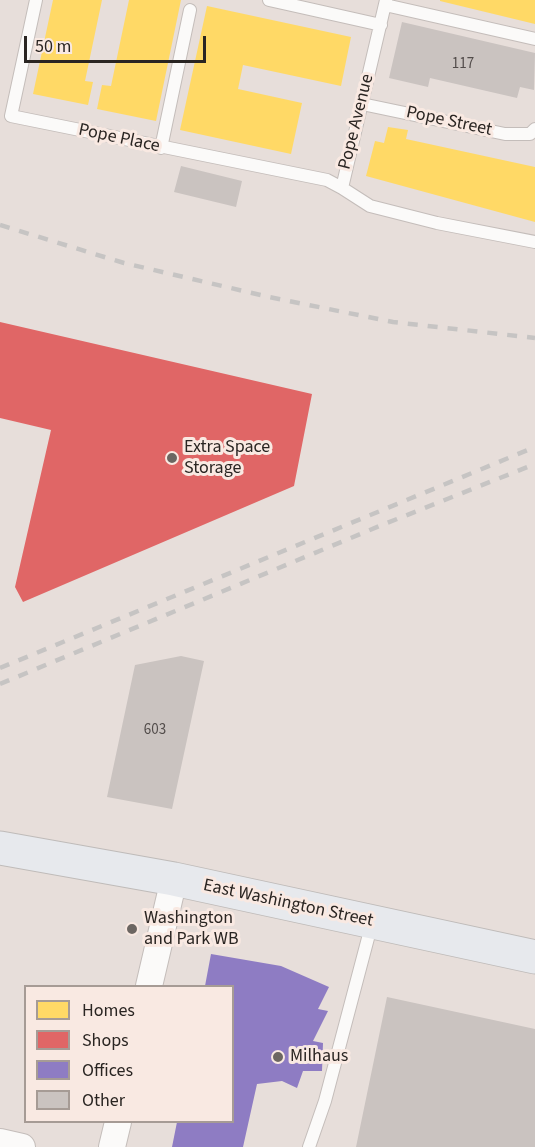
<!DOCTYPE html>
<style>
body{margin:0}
#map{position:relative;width:535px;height:1147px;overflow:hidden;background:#e7deda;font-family:"Source Sans 3",sans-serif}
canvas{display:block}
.legend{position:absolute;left:24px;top:985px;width:210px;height:138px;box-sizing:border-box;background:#f9e9e2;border:2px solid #a69b95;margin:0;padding:8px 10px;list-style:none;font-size:18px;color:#2a2522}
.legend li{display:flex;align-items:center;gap:12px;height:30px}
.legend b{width:30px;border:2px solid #a69b95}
.scale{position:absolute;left:24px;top:36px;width:182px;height:27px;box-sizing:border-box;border:3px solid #2a2522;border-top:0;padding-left:8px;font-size:18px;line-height:21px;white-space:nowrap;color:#2a2522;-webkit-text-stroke:4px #f9e9e2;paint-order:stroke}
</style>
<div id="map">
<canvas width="535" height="1147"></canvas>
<ul class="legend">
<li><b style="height:16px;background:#ffd966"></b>Homes</li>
<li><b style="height:16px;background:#e06666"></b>Shops</li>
<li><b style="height:16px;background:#8e7cc3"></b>Offices</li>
<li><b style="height:16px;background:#cac3c0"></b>Other</li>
</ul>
<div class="scale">50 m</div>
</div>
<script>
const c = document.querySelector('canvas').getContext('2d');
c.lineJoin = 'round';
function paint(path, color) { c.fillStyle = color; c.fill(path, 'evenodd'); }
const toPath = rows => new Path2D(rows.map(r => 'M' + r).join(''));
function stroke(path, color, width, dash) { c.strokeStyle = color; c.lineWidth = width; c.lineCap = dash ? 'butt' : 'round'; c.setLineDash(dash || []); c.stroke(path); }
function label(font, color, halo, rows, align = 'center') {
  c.font = font + ' "Source Sans 3",sans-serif'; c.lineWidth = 6; c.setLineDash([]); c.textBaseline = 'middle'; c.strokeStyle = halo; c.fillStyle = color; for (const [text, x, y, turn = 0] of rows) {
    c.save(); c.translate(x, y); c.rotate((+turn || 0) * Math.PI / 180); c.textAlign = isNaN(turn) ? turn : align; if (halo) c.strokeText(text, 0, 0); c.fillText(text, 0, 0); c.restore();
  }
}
const homes = toPath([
 [53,0,102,0,85,81,93,82,88,105,33,94],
 [129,0,181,0,156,121,97,109,102,85,111,86],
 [440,0,535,0,535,24,440,1],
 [207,6,351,37,341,86,243,65,238,89,302,103,291,154,180,130],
 [388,127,408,130,406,139,535,167,535,222,366,176,375,141,384,143]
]);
const shops = toPath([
 [0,322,312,394,294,486,23,602,15,587,51,430,0,418]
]);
const offices = toPath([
 [211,954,281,966,329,987,318,1009,328,1011,313,1041,323,1043,322,1071,303,1071,297,1088,282,1081,257,1084,243,1147,172,1147,177,1122,232,1122,232,986,205,986]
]);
const building = toPath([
 [402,22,535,53,534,90,520,87,517,98,430,78,428,87,389,78],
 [181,166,242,181,236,207,174,192],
 [181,656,204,661,172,809,107,797,135,665],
 [387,997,535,1029,535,1147,356,1147]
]);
const lane = toPath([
 [36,0,11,116,327,180,342,188],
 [269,0,381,25],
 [386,0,342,188,370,206,437,223,535,242],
 [385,5,535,39],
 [362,104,505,134,530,134,535,129],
 [161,148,190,10],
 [309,1147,325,1101,372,923]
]);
const street = toPath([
 [149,986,174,879],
 [0,1142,22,1147],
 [112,1147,118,1122]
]);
const primary = toPath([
 [0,848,174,879,535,957]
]);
const rail = toPath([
 [0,225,124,263,269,297,393,322,535,338],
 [0,668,535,447],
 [0,684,382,525,535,464]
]);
const markers = [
 [172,458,6,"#6c6662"],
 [132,929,6,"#6c6662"],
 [278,1057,6,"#6c6662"]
];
const numberNames = [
 ["117",463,65],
 ["603",155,731]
];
const streetNames = [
 ["Pope Avenue",357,122,-76],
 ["Pope Street",449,122,12],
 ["Pope Place",119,139,12],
 ["East Washington Street",288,904,12]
];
const poiNames = [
 ["Extra Space",184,448],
 ["Storage",184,469],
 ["Washington",144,919],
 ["and Park WB",144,940],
 ["Milhaus",290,1057]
];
paint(homes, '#ffd966');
paint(shops, '#e06666');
paint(offices, '#8e7cc3');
paint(building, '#cac3c0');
stroke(lane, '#c4bdba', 14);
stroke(street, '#c4bdba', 28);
stroke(primary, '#bfbbb9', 35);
stroke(lane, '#fbfaf9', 12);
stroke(street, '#fbfaf9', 26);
stroke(primary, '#e7e9ed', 33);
stroke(rail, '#c6c4c3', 4.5, [10, 10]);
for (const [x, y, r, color] of markers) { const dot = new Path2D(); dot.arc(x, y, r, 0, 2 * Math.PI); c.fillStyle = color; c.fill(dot); stroke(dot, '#f9e9e2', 2); }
label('15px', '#524c4a', null, numberNames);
label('18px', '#2a2522', '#f9e9e2', streetNames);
label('18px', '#2a2522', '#f9e9e2', poiNames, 'left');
</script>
